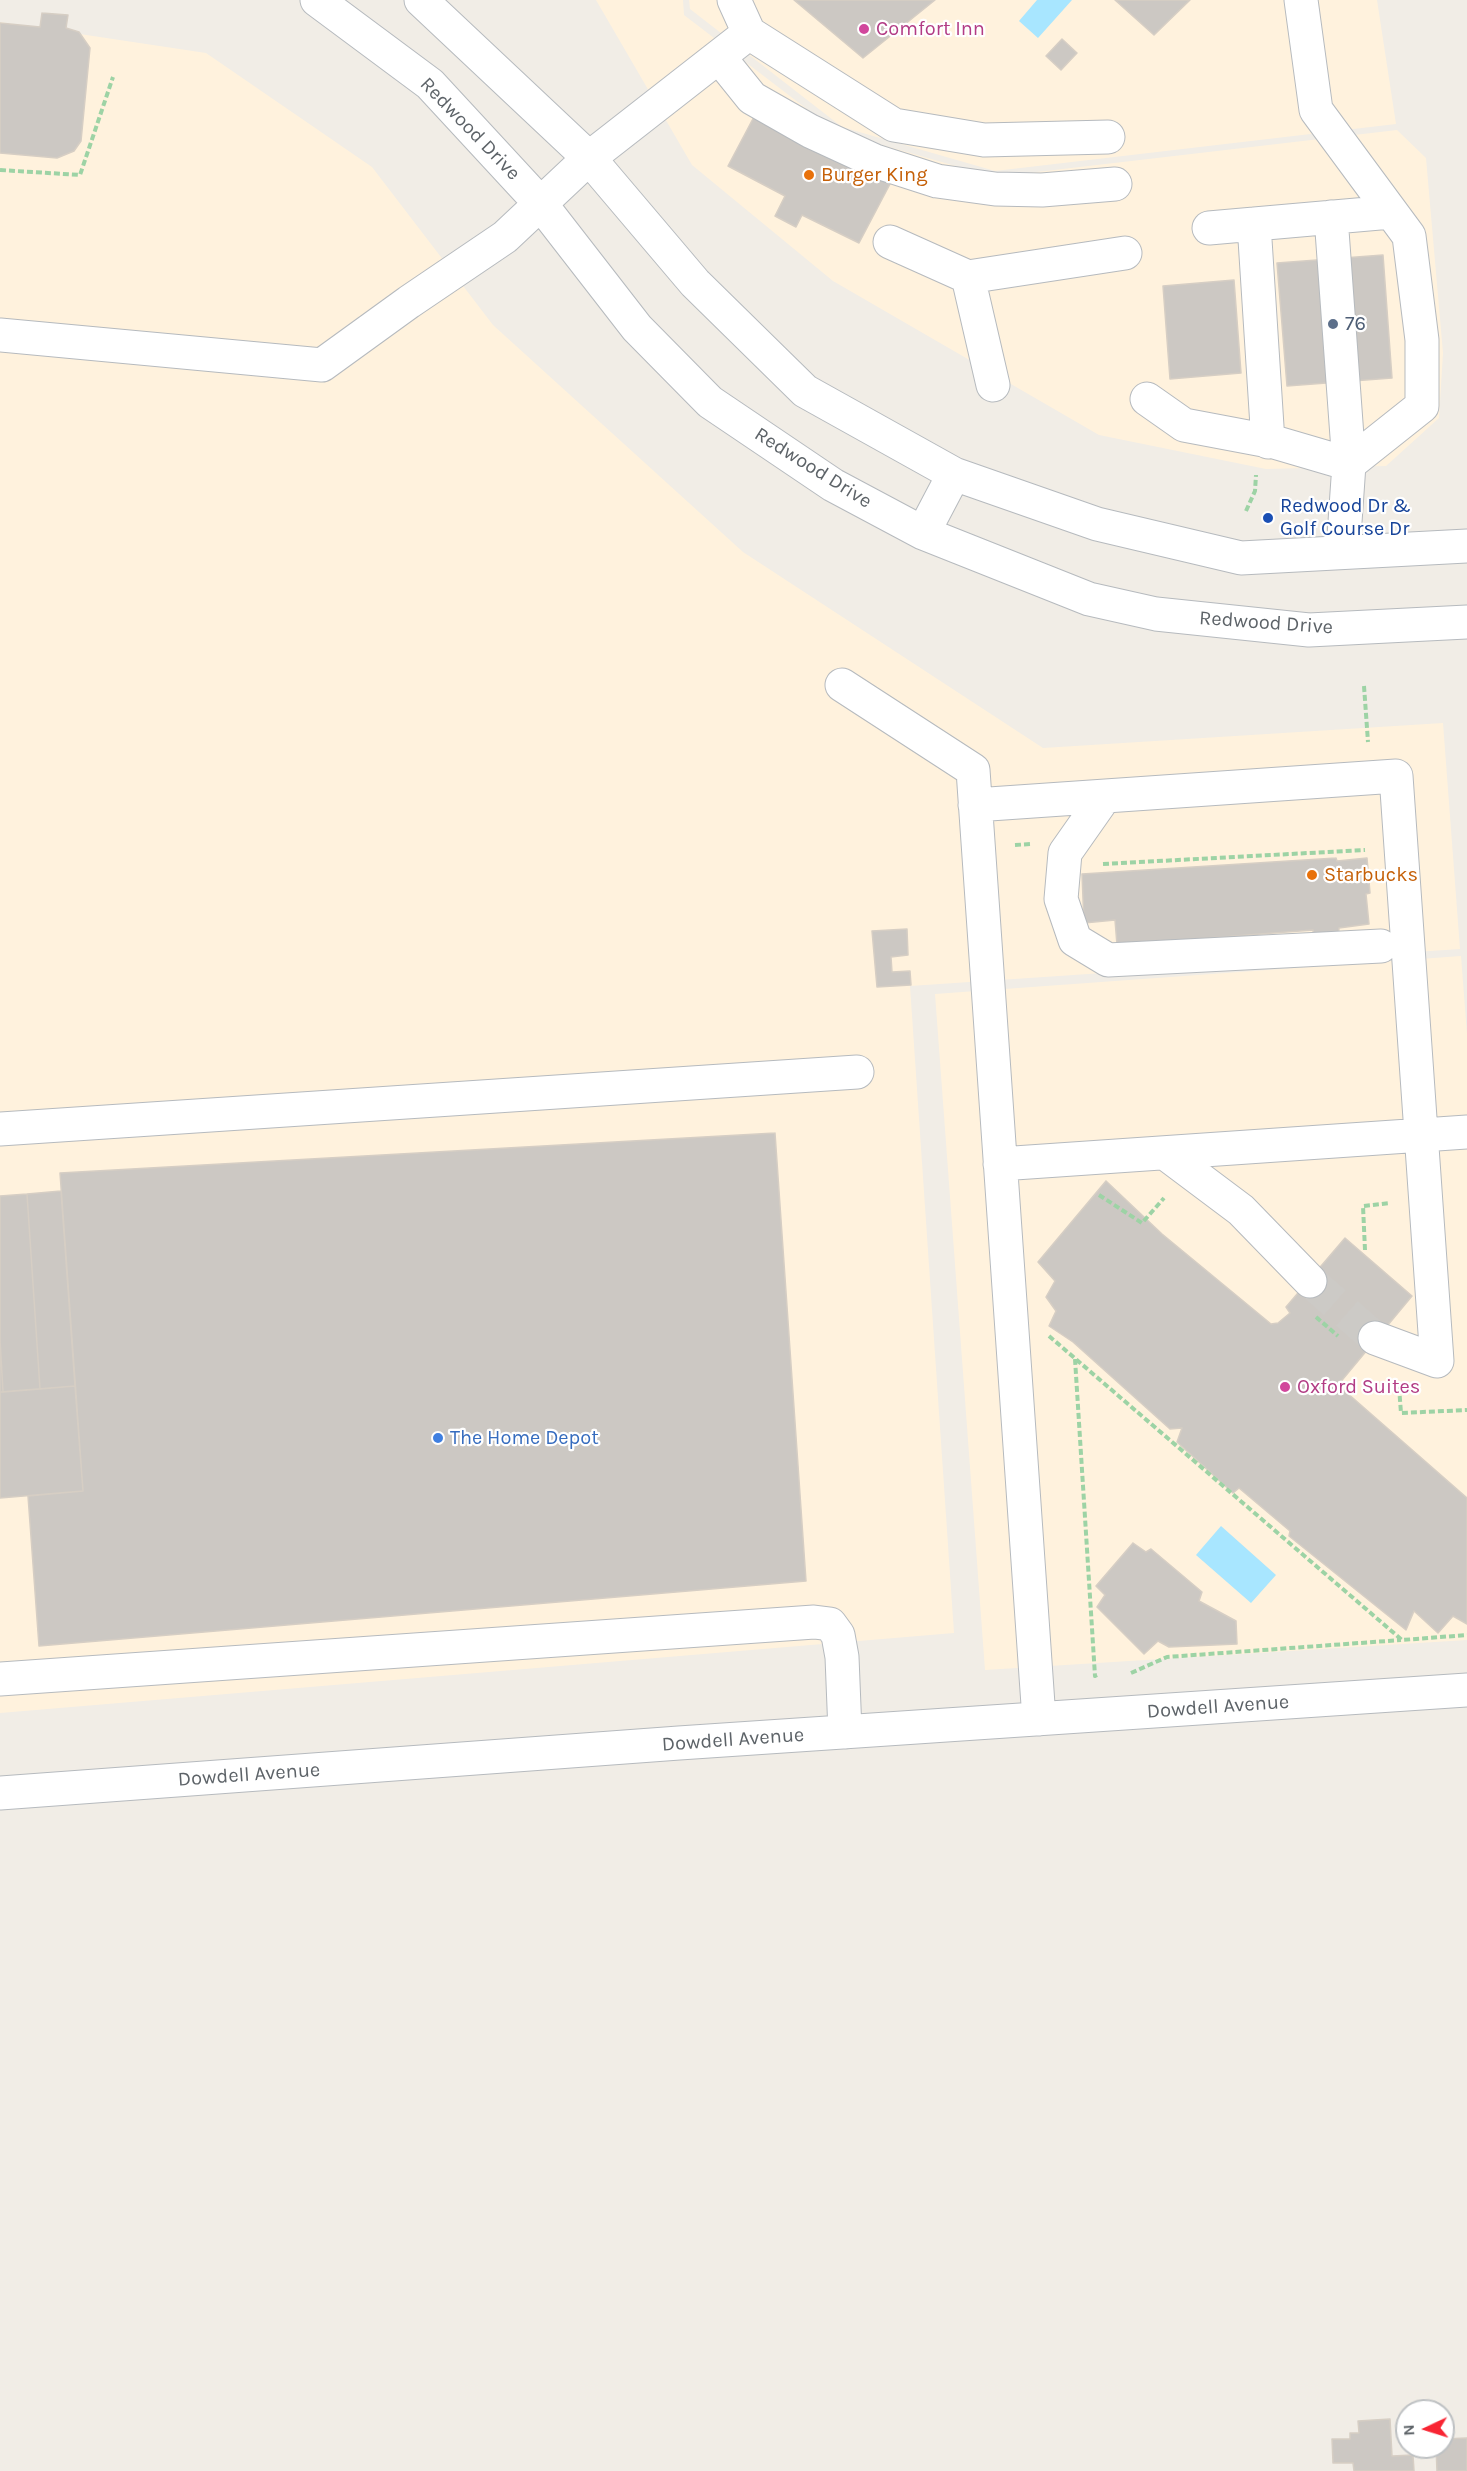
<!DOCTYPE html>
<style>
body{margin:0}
#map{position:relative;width:1467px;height:2471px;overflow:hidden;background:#f1ede6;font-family:Karla,sans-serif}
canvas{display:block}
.north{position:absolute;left:1395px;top:2399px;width:60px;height:60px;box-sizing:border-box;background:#fff;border:2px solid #bec1c3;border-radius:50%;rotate:266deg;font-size:16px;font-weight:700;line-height:24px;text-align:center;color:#5d6368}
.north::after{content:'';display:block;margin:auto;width:21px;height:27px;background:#f82533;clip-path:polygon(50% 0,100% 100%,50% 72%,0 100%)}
</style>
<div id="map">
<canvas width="1467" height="2471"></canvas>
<div class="north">N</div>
</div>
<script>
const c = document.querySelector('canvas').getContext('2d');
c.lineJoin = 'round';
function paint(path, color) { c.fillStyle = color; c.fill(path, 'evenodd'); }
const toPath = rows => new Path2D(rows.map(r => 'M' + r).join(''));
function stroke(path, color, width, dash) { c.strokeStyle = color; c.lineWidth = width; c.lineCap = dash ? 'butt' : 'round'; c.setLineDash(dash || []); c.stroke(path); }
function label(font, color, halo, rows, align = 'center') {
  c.font = font + ' Karla,sans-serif'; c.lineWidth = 4.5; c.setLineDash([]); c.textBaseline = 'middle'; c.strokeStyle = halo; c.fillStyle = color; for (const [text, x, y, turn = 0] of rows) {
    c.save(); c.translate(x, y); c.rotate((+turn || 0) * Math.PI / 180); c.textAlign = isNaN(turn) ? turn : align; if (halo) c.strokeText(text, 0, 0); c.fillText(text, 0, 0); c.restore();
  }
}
const commercial = toPath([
 [596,0,683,0,684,15,837,132,994,177,1397,130,1426,158,1443,353,1439,418,1386,466,1266,469,1099,435,833,281,692,165],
 [689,0,1377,0,1396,124,995,171,842,127,690,9],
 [0,22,206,53,372,167,493,325,743,552,1043,748,1443,723,1460,949,910,986,954,1633,0,1713],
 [1461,956,1467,1034,1467,1640,985,1670,935,994]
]);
const water = toPath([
 [1037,0,1072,0,1038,38,1019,21],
 [1221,1526,1276,1575,1251,1603,1196,1555]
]);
const building = toPath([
 [794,0,935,0,863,58,794,0],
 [1115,0,1190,0,1154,35,1115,0],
 [42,13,68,15,66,28,79,32,90,48,81,141,74,151,57,158,0,153,0,23,40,27,42,13],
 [1062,39,1077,53,1061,70,1046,56,1062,39],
 [756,113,890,184,859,243,802,215,796,227,775,216,785,196,728,166,756,113],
 [1383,255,1392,378,1287,386,1277,263,1383,255],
 [1234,280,1241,373,1170,379,1163,286,1234,280],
 [1336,858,1337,861,1367,858,1370,893,1366,894,1369,924,1339,928,1338,939,1314,941,1313,930,1117,945,1115,920,1084,923,1082,874,1336,858],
 [907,929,908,955,891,957,892,972,910,971,911,985,877,987,872,931,907,929],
 [775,1133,806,1581,39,1646,28,1496,83,1491,60,1173,775,1133],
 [1106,1181,1162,1234,1271,1324,1278,1323,1290,1313,1286,1307,1345,1238,1412,1296,1338,1385,1467,1498,1467,1624,1453,1616,1438,1633,1414,1611,1406,1630,1289,1536,1290,1531,1239,1488,1233,1493,1177,1442,1182,1428,1170,1429,1073,1342,1049,1326,1056,1311,1046,1297,1055,1281,1038,1262,1106,1181],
 [61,1191,75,1386,40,1389,27,1194,61,1191],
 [27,1194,40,1389,3,1392,0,1340,0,1196,27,1194],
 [0,1340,3,1392,0,1392,0,1340],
 [75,1386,83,1491,0,1498,0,1392,75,1386],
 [1133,1543,1146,1552,1151,1549,1202,1592,1199,1601,1236,1621,1237,1644,1169,1647,1158,1641,1144,1654,1097,1607,1105,1595,1096,1586,1133,1543],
 [1390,2419,1392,2456,1413,2455,1414,2471,1354,2471,1353,2463,1333,2463,1332,2439,1350,2439,1350,2433,1359,2433,1358,2421,1390,2419],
 [1467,2438,1467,2471,1437,2471,1436,2447,1443,2447,1443,2439,1467,2438]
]);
const minorTunnel = toPath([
 [1310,1281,1375,1338]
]);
const path = toPath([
 [0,170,80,175,113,77],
 [1246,511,1255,491,1256,475],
 [1364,686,1368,742],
 [1015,845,1031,844],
 [1103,864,1365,850],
 [1099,1195,1142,1223,1164,1198],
 [1365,1250,1363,1206,1390,1203],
 [1316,1317,1338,1336],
 [1049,1336,1402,1640,1467,1635],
 [1075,1359,1095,1676,1097,1675],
 [1399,1387,1401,1413,1467,1410],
 [1131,1673,1167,1657,1401,1640]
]);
const minor = toPath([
 [317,0,430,84,540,203,637,328,710,402,833,485,923,533,1089,599,1156,614,1309,630,1467,622],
 [421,0,589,158,695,283,805,391,954,474,1097,524,1241,558,1467,546],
 [734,0,749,33],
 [1301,0,1316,110,1409,236,1422,340,1422,406,1349,464,1343,551],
 [719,57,752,98,810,131,875,161,937,181,995,189,1042,190,1115,184],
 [1254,224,1268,442],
 [1209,228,1391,212],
 [890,242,968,277,1125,253],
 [968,277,993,385],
 [0,335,322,365,409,302,505,237,589,158,749,33,894,125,984,140,1108,137],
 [1147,399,1184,425,1274,442,1349,464,1331,217],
 [923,533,954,474],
 [842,685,973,770,1039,1719],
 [1105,796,1065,853,1061,899,1075,940,1108,960,1381,946],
 [975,805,1396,776,1437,1361,1375,1338],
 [0,1129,857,1072],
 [1165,1153,1241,1210,1310,1281],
 [1000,1164,1467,1132],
 [0,1679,814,1622,830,1624,838,1635,842,1657,845,1732],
 [0,1793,679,1743,1467,1690]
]);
const markers = [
 [864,29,6,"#d1479c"],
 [809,175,6,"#e8710a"],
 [1333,324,6,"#5c6f8a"],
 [1268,518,6,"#1a4fb4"],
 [1312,875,6,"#e8710a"],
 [1285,1387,6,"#d1479c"],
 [438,1438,6,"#3f7fe0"]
];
const hotelNames = [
 ["Comfort Inn",876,29],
 ["Oxford Suites",1297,1387]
];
const streetNames = [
 ["Redwood Drive",470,129,46],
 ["Redwood Drive",813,468,32],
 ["Redwood Drive",1266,623,4],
 ["Dowdell Avenue",1218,1707,-4],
 ["Dowdell Avenue",733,1740,-4],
 ["Dowdell Avenue",249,1775,-4]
];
const foodNames = [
 ["Burger King",821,175],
 ["Starbucks",1324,875]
];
const serviceNames = [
 ["76",1345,324]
];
const transitNames = [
 ["Redwood Dr &",1280,506],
 ["Golf Course Dr",1280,529]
];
const shopNames = [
 ["The Home Depot",450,1438]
];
paint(commercial, '#fff2dd');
paint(water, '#a8e6ff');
paint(building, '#ccc8c3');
stroke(building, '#d6cec4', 1.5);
stroke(minorTunnel, '#cccac6', 33, [33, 16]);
stroke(minor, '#b6babe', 35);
stroke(path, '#9dd3a5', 4, [6, 3]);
stroke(minor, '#fff', 33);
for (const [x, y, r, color] of markers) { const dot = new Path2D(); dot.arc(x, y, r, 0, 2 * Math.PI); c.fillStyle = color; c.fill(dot); stroke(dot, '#fff', 2); }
label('20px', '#b23c85', '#fff', hotelNames, 'left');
label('20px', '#5d6368', '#fff', streetNames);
label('20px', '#c56008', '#fff', foodNames, 'left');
label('20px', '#4e5e75', '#fff', serviceNames, 'left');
label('20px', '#164399', '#fff', transitNames, 'left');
label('20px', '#366cbe', '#fff', shopNames, 'left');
</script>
